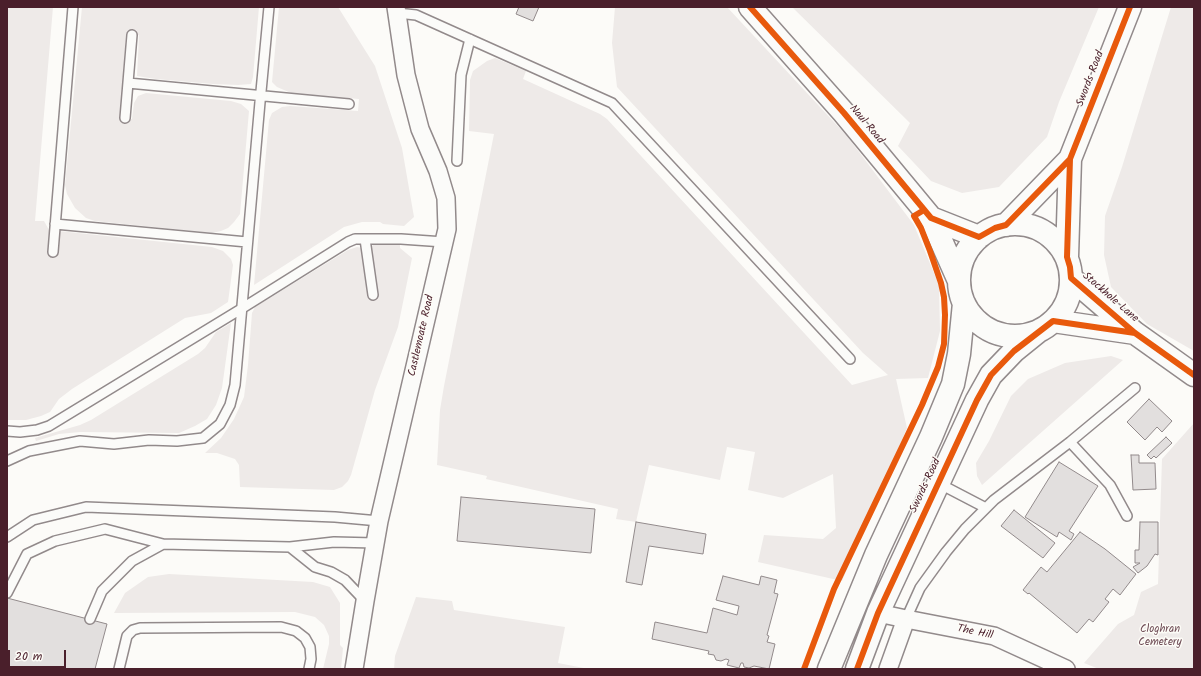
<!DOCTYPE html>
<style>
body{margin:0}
#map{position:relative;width:1201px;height:676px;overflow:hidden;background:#fcfbf8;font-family:Kalam,sans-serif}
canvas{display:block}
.frame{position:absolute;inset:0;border:8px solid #4a1f2b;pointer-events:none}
.scale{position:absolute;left:8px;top:650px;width:58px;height:18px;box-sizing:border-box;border:2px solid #4a1f2b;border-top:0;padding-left:5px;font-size:12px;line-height:14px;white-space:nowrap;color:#4a1f2b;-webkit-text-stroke:3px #fdfcf7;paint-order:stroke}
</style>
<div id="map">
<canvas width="1201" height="676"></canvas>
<div class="frame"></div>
<div class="scale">20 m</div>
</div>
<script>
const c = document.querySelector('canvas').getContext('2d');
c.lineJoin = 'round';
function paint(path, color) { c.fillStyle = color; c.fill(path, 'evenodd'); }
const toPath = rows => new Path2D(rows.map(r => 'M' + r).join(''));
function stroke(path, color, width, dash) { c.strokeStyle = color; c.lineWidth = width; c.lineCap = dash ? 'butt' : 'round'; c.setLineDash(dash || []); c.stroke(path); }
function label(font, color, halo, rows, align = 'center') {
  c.font = font + ' Kalam,sans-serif'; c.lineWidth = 3; c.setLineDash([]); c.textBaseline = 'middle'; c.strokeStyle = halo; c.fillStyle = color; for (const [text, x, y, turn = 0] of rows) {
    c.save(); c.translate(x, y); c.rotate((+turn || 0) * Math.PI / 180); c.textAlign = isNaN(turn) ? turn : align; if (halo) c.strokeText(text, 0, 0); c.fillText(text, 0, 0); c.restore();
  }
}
const green = toPath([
 [7,7,53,7,35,221,44,221,49,230,212,247,223,251,231,259,233,265,228,302,211,313,185,318,72,389,59,399,50,412,41,416,26,420,7,420],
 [82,7,259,7,253,77,251,84,238,85,213,84,156,79,137,76,139,35,126,34,120,118,132,119,134,103,138,96,146,93,231,101,241,104,249,111,240,214,234,222,228,228,221,231,212,233,95,221,86,218,75,208,67,194,65,185],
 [279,7,338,7,375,66,402,148,414,217,404,226,383,224,380,222,362,222,344,227,254,285,269,120,272,113,282,107,290,106,358,111,359,99,291,93,277,87,272,82],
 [615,7,727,7,847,136,914,225,939,285,940,331,928,378,896,379,907,428,842,581,758,562,764,535,823,539,836,528,833,474,783,498,748,490,755,452,727,447,720,480,649,465,636,522,616,519,618,509,486,479,487,476,437,465,440,410,444,386,494,134,469,131,470,80,473,71,487,61,495,58,526,71,523,79,600,114,607,119,852,385,888,375,863,353,617,87,612,43],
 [792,7,1099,7,1059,102,1047,137,999,187,962,193,931,181,898,146,910,123],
 [1171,7,1194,7,1194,351,1147,324,1111,287,1104,255,1105,216,1122,167],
 [375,243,400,243,400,248,412,258,398,327,375,390,351,475,348,481,342,487,334,490,240,487,239,465,235,459,217,453,205,453,221,438,234,419,244,397,248,365,252,313,255,307,348,250,357,247,362,248,370,297,378,295,371,251,372,246],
 [231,323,222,388,216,405,207,419,195,426,179,433,80,432,59,434,36,441,35,438,80,425,91,420,198,354,205,348,216,332],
 [1111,356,1123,360,982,485,977,476,976,463,989,441,1011,396,1028,379,1065,363],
 [1194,423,1194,669,1099,669,1084,663,1118,624,1134,615,1141,592,1158,584,1162,459],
 [169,574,313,582,330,587,340,603,340,645,343,648,341,669,323,669,329,644,329,636,324,625,315,617,295,612,114,613,125,593,148,577],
 [416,597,452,601,454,610,565,627,558,663,589,669,394,669,395,656]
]);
const building = toPath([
 [519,7,539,7,533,21,516,14,519,7],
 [1149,399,1172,421,1162,432,1157,427,1145,440,1127,422,1149,399],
 [1166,437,1172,443,1156,458,1154,456,1151,459,1147,455,1166,437],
 [1131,455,1139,455,1139,463,1155,463,1156,489,1133,490,1131,455],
 [1059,462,1098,486,1069,531,1074,534,1071,540,1059,532,1057,537,1025,517,1059,462],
 [461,497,595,509,591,553,457,541,461,497],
 [1014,510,1055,543,1043,558,1001,526,1014,510],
 [636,522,706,534,703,554,649,546,642,585,626,582,636,522],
 [1140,522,1158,522,1158,555,1155,554,1147,566,1138,573,1133,567,1140,563,1135,563,1135,550,1139,550,1140,522],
 [1080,532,1105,549,1136,574,1120,595,1113,589,1105,599,1109,602,1093,622,1089,619,1077,633,1029,593,1028,594,1023,590,1041,567,1047,572,1080,532],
 [723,576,759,585,761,576,777,580,774,593,778,594,767,635,769,636,767,642,775,644,769,669,754,666,749,668,744,667,743,663,741,663,739,668,727,665,729,660,726,659,721,661,716,660,714,655,708,654,709,651,652,639,655,622,707,633,713,608,737,615,739,606,716,600,723,576],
 [7,598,107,624,95,669,7,669,7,598]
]);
const lane = toPath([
 [397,13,416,15,612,103,850,359],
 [128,83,349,104],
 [125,118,132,35],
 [457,161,461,75,470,39],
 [55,224,247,242],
 [365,239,373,295],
 [53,252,73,7],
 [7,431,20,432,37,430,49,426,241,309,348,242,355,239,401,239,444,242],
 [1070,442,1110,485,1127,516],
 [7,461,29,451,80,441,114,444,149,440,177,441,203,438,220,424,230,405,235,385,260,102,269,7],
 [938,483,986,508],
 [7,537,33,520,86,507,335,517,379,521],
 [290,547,315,567,331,572,345,580,365,601],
 [7,593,27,554,55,541,105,529,163,544,290,547,334,542,375,543],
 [90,619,102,591,132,561,163,544],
 [906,619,920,588,946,552,965,529,994,500,1070,442,1135,388],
 [119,669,127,636,133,630,140,628,281,627,296,631,305,638,310,647,311,659,309,669]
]);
const street = toPath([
 [878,613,906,619,994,636,1066,669],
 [354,669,365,601,379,521,447,229,446,198,438,171,420,129,406,75,396,7],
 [888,669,906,619]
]);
const secondary = toPath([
 [750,7,844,113,931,218,959,281],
 [931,218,979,237],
 '959 280a56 56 0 1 1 112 0a56 56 0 1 1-112 0Z',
 [1006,225,1070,159],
 [1067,257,1070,159,1130,7],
 [1071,278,1135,333,1194,375],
 [1053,321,1135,333],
 [829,669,876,555,931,437,953,384,959,354,964,303],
 [857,669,878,613,977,400,991,375,1014,351,1040,330]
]);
const cycleway = toPath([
 [750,7,844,113,931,218,979,237,995,228,1006,225,1070,159],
 [1130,7,1070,159,1067,257,1070,267,1071,278,1135,333,1194,375],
 [804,669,834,589,922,405,938,367,944,344,945,315,944,297,941,283,930,251,921,228,914,216,924,210],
 [857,669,878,613,977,400,991,375,1014,351,1053,321,1135,333]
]);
const streetNames = [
 ["Swords Road",1091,79,-69],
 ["Naul Road",866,125,50],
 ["Stockhole Lane",1110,298,41],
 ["Castlemoate Road",422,336,-77],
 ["Swords Road",926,486,-65],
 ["The Hill",975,633,12]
];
const parkNames = [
 ["Cloghran",1160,630],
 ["Cemetery",1160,643]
];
paint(green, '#eeeae8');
paint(building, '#e2dfde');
stroke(building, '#928a8b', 1);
stroke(lane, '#928a8b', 12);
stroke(street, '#928a8b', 20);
stroke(secondary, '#928a8b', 25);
stroke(lane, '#fbfbf9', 9);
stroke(street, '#fbfbf9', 17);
stroke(secondary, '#fbfbf9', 22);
stroke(cycleway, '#e8590c', 6);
label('11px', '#4a1f2b', '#fdfcf7', streetNames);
label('11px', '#704e57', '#fdfcf7', parkNames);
</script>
